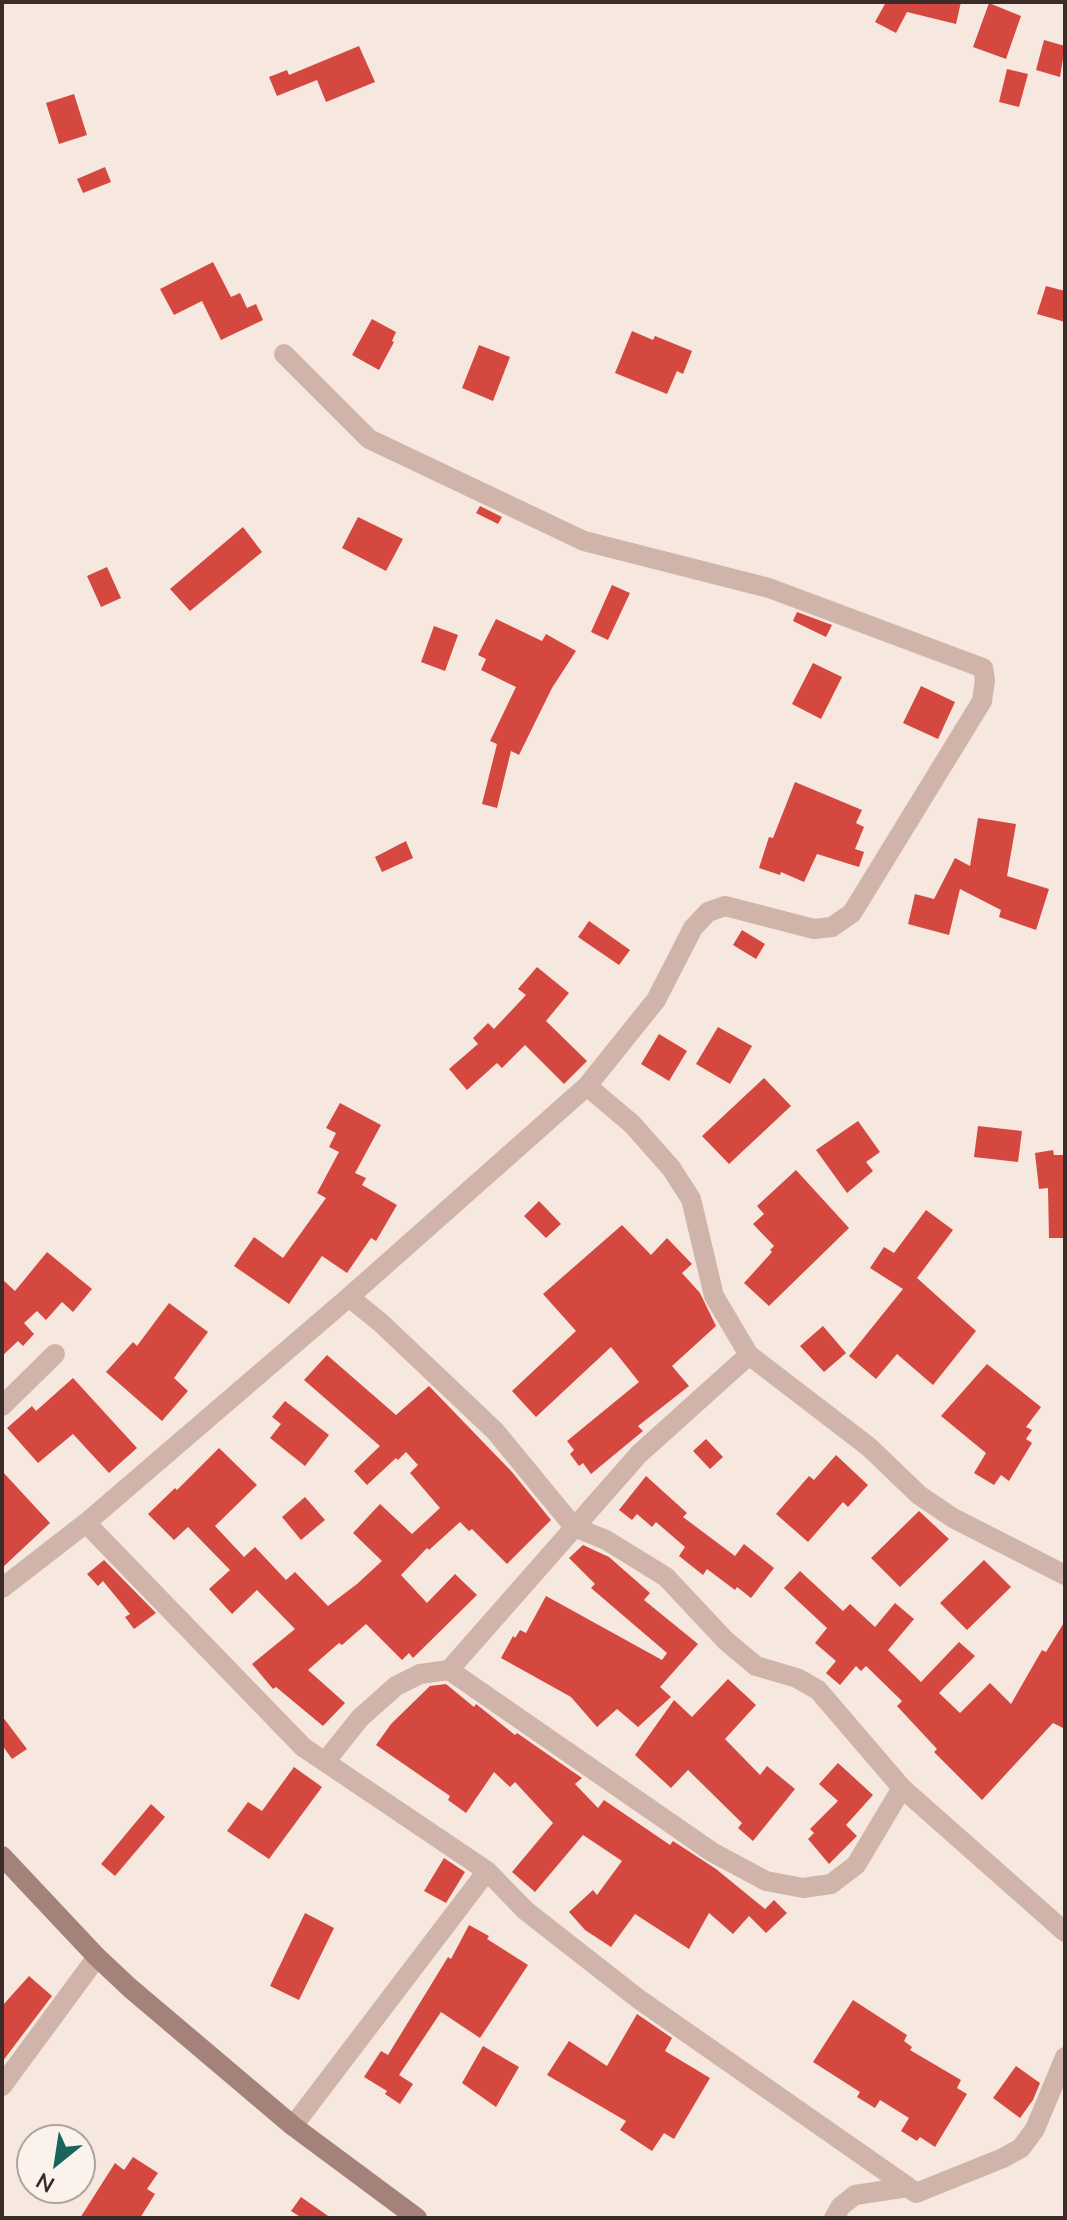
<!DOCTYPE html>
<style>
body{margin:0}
#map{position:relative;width:1067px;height:2220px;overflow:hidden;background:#f6e7df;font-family:Mulish,sans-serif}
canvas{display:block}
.frame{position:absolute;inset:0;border:4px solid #3c2c29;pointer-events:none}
.north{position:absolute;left:16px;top:2124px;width:80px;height:80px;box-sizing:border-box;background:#fcf2ec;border:2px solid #afa39e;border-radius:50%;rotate:210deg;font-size:22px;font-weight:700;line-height:32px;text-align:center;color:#3c2c29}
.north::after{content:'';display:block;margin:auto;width:28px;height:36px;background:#19645b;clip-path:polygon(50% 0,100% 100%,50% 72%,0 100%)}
</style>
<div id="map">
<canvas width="1067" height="2220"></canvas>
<div class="frame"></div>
<div class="north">N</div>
</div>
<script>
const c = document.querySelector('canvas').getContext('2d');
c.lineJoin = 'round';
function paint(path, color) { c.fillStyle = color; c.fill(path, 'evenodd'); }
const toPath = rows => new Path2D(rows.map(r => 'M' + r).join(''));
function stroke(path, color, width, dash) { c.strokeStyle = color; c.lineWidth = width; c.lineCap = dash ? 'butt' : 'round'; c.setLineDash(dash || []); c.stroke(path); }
const building = toPath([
 [886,2,961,2,956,24,907,12,896,33,875,22],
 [989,3,1021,16,1006,59,973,47],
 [1044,40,1065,46,1060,77,1036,70],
 [359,46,375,82,326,102,317,80,277,96,269,77,287,70,289,75],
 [1007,69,1028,74,1019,107,999,102],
 [74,94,87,135,59,144,46,103],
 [105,167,111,182,83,193,77,179],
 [213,262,231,297,240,293,247,308,256,304,263,320,221,340,202,301,174,315,160,289],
 [1046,286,1065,291,1065,322,1037,314],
 [372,319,396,332,392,341,394,342,379,370,352,355],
 [632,331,653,340,655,336,692,351,683,374,677,371,667,394,615,373],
 [479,345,510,357,493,401,462,388],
 [480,506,502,517,498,524,476,513],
 [358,517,403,539,386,571,342,548],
 [243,527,262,552,190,611,170,589],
 [107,567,121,598,101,607,87,576],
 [612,585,630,593,608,640,591,632],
 [797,612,832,625,826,637,793,621],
 [496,619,542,641,546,634,576,651,552,688,519,755,511,751,497,808,482,804,497,744,490,741,516,687,481,670,486,659,478,655],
 [434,626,458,635,445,671,421,662],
 [813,663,842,677,821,719,792,704],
 [921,686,955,702,938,739,903,723],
 [795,782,862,810,856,823,864,827,855,849,864,852,859,867,817,854,804,882,781,872,780,875,759,868,769,837,773,838],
 [978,818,1016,824,1007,876,1049,889,1036,930,999,917,1001,910,960,889,949,935,908,924,915,894,934,899,955,858,970,866],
 [406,841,413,858,382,872,375,857],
 [589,921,630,950,619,965,578,937],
 [742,930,765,944,756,959,733,945],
 [537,967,569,993,546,1021,587,1061,564,1084,525,1045,502,1068,497,1063,467,1090,449,1069,478,1044,473,1038,488,1023,494,1029,526,995,518,989],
 [718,1027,752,1046,730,1084,696,1064],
 [659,1034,687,1051,669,1081,641,1064],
 [764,1078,791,1106,729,1164,702,1136],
 [340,1103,381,1125,355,1173,366,1178,362,1185,397,1205,376,1241,371,1238,347,1273,322,1256,289,1304,234,1266,254,1237,283,1258,326,1198,317,1193,339,1152,329,1147,336,1133,326,1128],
 [858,1121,880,1152,866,1162,873,1171,847,1193,816,1150],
 [978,1126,1022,1131,1018,1162,974,1157],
 [1053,1150,1054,1155,1065,1155,1065,1238,1049,1238,1048,1188,1039,1189,1035,1153],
 [796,1170,849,1228,769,1306,744,1283,772,1252,770,1250,774,1246,753,1224,764,1214,757,1206],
 [539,1201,561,1224,546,1238,524,1216],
 [926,1210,953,1230,917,1278,976,1331,933,1385,897,1354,876,1379,849,1356,903,1289,870,1268,884,1247,894,1253],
 [622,1225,651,1255,667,1238,692,1264,682,1273,700,1293,716,1326,672,1366,689,1386,638,1426,643,1431,591,1474,583,1463,579,1466,570,1454,574,1450,567,1441,639,1382,611,1347,536,1417,512,1391,576,1331,543,1294],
 [47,1252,92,1289,73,1312,62,1302,46,1320,37,1311,24,1323,34,1334,23,1346,18,1341,2,1356,2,1279,15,1291],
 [169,1303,208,1332,174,1378,188,1391,162,1421,106,1372,133,1342,137,1346],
 [823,1326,846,1353,824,1372,800,1346],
 [327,1355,396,1415,429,1386,512,1472,551,1520,507,1564,472,1529,469,1531,460,1522,429,1550,427,1548,401,1575,427,1603,455,1574,477,1595,413,1658,409,1653,402,1660,366,1624,342,1645,339,1643,308,1670,345,1703,323,1726,276,1687,273,1689,252,1664,295,1629,257,1590,232,1614,209,1589,230,1570,188,1527,174,1540,148,1514,175,1488,177,1490,219,1448,257,1485,215,1526,244,1557,255,1547,286,1580,295,1572,328,1606,357,1584,382,1561,353,1533,380,1504,412,1534,440,1508,410,1473,418,1465,406,1452,398,1460,396,1458,367,1485,354,1471,380,1446,304,1380],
 [987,1364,1041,1407,1026,1427,1032,1430,1026,1439,1032,1443,1009,1481,1001,1475,994,1485,974,1473,986,1453,941,1416],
 [73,1378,137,1448,109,1473,73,1434,38,1463,7,1428,32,1406,36,1411],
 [285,1401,329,1435,305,1466,270,1438,281,1424,272,1417],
 [706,1439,723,1457,710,1469,693,1451],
 [836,1455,868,1485,848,1507,843,1502,808,1542,776,1514,809,1476,814,1480],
 [2,1471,50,1523,2,1568],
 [646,1476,687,1513,683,1517,735,1556,744,1544,774,1568,751,1598,737,1587,735,1590,707,1569,703,1575,679,1556,685,1547,656,1522,652,1527,637,1514,632,1520,619,1510],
 [305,1497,325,1520,301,1540,282,1517],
 [919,1511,949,1539,900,1587,871,1558],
 [583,1545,609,1557,650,1593,644,1600,698,1644,660,1687,671,1697,638,1727,617,1709,597,1727,571,1697,501,1658,513,1636,515,1638,520,1630,526,1633,546,1596,662,1660,667,1653,591,1588,595,1584,569,1558],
 [104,1560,156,1613,134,1629,125,1617,130,1614,103,1581,98,1586,87,1574],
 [984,1560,1011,1587,967,1630,940,1603],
 [800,1571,843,1611,850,1604,875,1627,895,1603,914,1619,888,1650,921,1682,959,1642,975,1656,939,1693,960,1713,990,1683,1011,1704,1042,1650,1046,1652,1065,1621,1065,1729,1053,1723,982,1800,934,1752,937,1749,897,1706,902,1701,866,1666,861,1671,856,1666,840,1685,826,1673,836,1661,815,1643,827,1628,784,1588],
 [728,1679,756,1705,725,1739,760,1775,767,1766,795,1789,753,1841,738,1828,742,1823,688,1770,671,1788,635,1755,674,1700,692,1717],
 [446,1684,474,1707,476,1704,515,1735,517,1733,582,1778,575,1784,598,1808,604,1800,670,1845,673,1841,716,1869,765,1909,774,1900,787,1913,766,1933,749,1916,733,1934,709,1913,689,1949,635,1914,611,1947,585,1930,569,1912,593,1890,597,1895,622,1861,583,1835,535,1892,512,1872,553,1823,515,1782,510,1787,494,1772,466,1813,448,1800,450,1796,376,1745,391,1724,430,1686],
 [2,1716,27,1749,12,1759,2,1745],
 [838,1763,873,1795,846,1825,857,1836,829,1864,808,1839,814,1833,810,1829,838,1801,819,1784],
 [294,1767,322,1787,269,1859,227,1831,248,1802,262,1811],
 [151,1804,165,1817,115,1876,101,1864],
 [444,1858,465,1872,446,1903,424,1891],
 [305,1913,334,1928,299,2000,270,1986],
 [469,1925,489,1936,487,1939,528,1965,480,2038,441,2012,399,2075,413,2084,400,2104,385,2094,387,2091,364,2077,381,2051,388,2055,448,1957,451,1959],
 [29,1976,52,1996,2,2062,2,2006],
 [853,2000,907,2035,904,2041,912,2047,910,2050,961,2080,957,2088,967,2094,935,2147,920,2137,917,2141,901,2131,909,2118,880,2100,875,2108,857,2097,860,2092,813,2062],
 [637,2014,672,2038,665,2051,710,2078,674,2139,664,2133,652,2151,620,2130,626,2121,547,2075,569,2041,607,2066],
 [483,2046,519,2067,496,2107,462,2083],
 [1016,2066,1040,2083,1033,2100,1020,2118,993,2098],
 [133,2157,158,2173,147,2189,155,2194,140,2218,80,2218,115,2163,124,2170],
 [301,2197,331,2218,302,2218,291,2211]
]);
const street = toPath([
 [587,1086,632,1124,671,1168,691,1199,714,1296,749,1355,869,1447,919,1495,953,1518,1065,1575],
 [349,1297,381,1323,495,1431,574,1527,606,1540,666,1577,726,1641,756,1666,797,1678,818,1690,902,1788,1065,1932],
 [2,1406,55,1354],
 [86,1523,303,1747,487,1871,525,1910,640,2000,908,2187],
 [2,1588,86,1523,349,1297,587,1086,656,1000,693,928,708,912,725,906,814,929,832,927,852,913,982,701,985,680,983,668,769,588,584,541,369,439,284,354],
 [449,1670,639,1454,749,1355],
 [325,1762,360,1718,396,1686,420,1674,449,1670,712,1852,766,1881,803,1888,831,1884,856,1865,902,1788],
 [2,2086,97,1957],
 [293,2126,487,1871],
 [834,2218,841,2206,855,2195,908,2187,916,2193,1003,2158,1021,2148,1035,2129,1065,2057]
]);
const secondary = toPath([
 [2,1856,97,1957,130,1988,293,2126,417,2218]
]);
paint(building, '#d4483f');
stroke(street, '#d0b4a9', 20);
stroke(secondary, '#a48179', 20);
</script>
